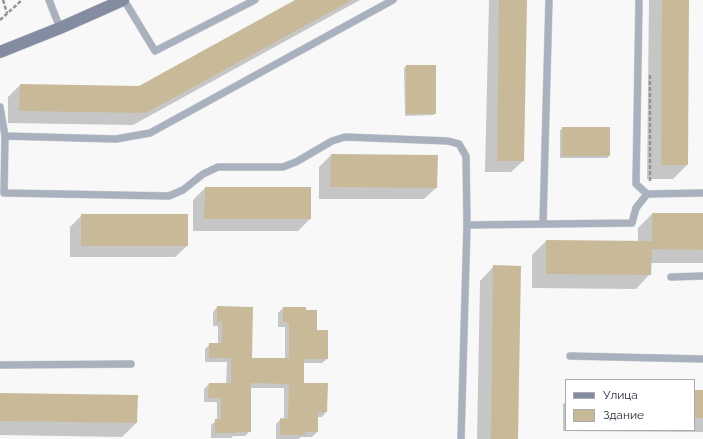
<!DOCTYPE html>
<meta charset="utf-8">
<style>
body{margin:0}
#map{position:relative;width:703px;height:439px;overflow:hidden;background:#f8f8f8;font-family:Raleway,sans-serif}
canvas{display:block}
.legend{position:absolute;left:565px;top:379px;width:130px;height:52px;box-sizing:border-box;background:#fff;border:1px solid #a9abb0;margin:0;padding:5px 7px;list-style:none;font-size:12px;color:#272d39}
.legend li{display:flex;align-items:center;gap:8px;height:20px}
.legend b{width:20px;border:1px solid #a9abb0}
</style>
<div id="map">
<canvas width="703" height="439"></canvas>
<ul class="legend">
<li><b style="height:5px;background:#838ca1"></b>Улица</li>
<li><b style="height:11px;background:#c8b998"></b>Здание</li>
</ul>
</div>
<script>
const c = document.querySelector('canvas').getContext('2d');
c.lineJoin = 'round';
function paint(path, color) { c.fillStyle = color; c.fill(path, 'evenodd'); }
const toPath = rows => new Path2D(rows.map(r => 'M' + r).join(''));
function stroke(path, color, width, dash) { c.strokeStyle = color; c.lineWidth = width; c.lineCap = dash ? 'butt' : 'round'; c.setLineDash(dash || []); c.stroke(path); }
const shadow = toPath([
 [297,0,360,0,133,125,8,123,8,97,20,85,140,87],
 [489,0,526,0,523,161,511,172,485,172],
 [649,0,688,0,687,165,673,179,647,179],
 [406,66,435,113,433,115,405,116,404,68],
 [563,128,609,156,607,158,560,158,560,130],
 [331,155,436,188,424,199,319,199,319,167],
 [205,188,310,219,298,231,193,231,193,200],
 [652,214,703,214,703,263,650,263,650,274,636,289,532,288,532,255,546,241,638,241,638,228],
 [82,215,187,246,175,257,70,257,70,227],
 [494,266,517,439,477,439,480,281],
 [217,307,251,359,285,359,285,327,278,327,278,313,283,308,316,331,327,359,322,363,303,363,303,384,326,412,322,417,317,417,317,432,312,437,301,437,299,439,276,439,276,424,281,419,284,420,284,388,250,388,250,431,245,436,233,436,231,438,211,438,211,425,217,420,217,402,204,402,204,389,209,384,226,384,227,362,205,362,205,349,210,344,218,344,218,326,213,326,213,312],
 [694,391,703,391,703,432,563,431,563,404,566,402,566,430,694,430],
 [0,394,136,423,122,437,0,435]
]);
const building = toPath([
 [295,0,352,0,146,113,19,111,20,84,139,86],
 [499,0,527,0,524,161,497,161],
 [662,0,689,0,688,165,661,165],
 [406,65,436,65,436,114,406,114],
 [562,127,610,127,610,156,562,156],
 [331,154,438,155,437,188,330,187],
 [205,187,311,187,311,219,204,219],
 [652,213,703,213,703,250,652,249,651,275,546,274,546,240,652,241],
 [81,214,188,214,188,246,81,246],
 [493,265,521,266,518,439,491,439],
 [217,306,253,307,252,358,289,358,289,323,283,322,283,307,306,307,306,310,317,310,317,330,328,330,328,359,304,359,304,383,328,383,327,412,318,412,318,432,305,432,305,435,280,435,280,418,288,419,289,384,251,383,251,432,236,432,237,433,215,433,215,419,221,419,221,398,208,398,209,383,231,383,231,358,209,358,209,343,222,343,222,321,217,322],
 [694,390,703,390,703,418,694,418],
 [0,393,138,395,137,423,0,421]
]);
const path = toPath([
 [3,0,7,13],
 [0,20,22,0],
 [650,181,650,74]
]);
const lane = toPath([
 [49,0,60,28],
 [124,0,155,51,255,0],
 [639,0,636,184,647,194],
 [0,107,5,136,4,193,169,196,183,190,203,174,218,167,283,167,296,162,332,141,345,137,448,141,459,144,466,156,467,225,632,223,636,208,647,194,703,193],
 [5,136,116,139,150,133,393,0],
 [543,223,549,0],
 [671,277,703,276],
 [570,356,703,359],
 [0,365,131,364],
 [461,439,467,225]
]);
const secondary = toPath([
 [0,52,60,28,123,0]
]);
paint(shadow, '#0003');
paint(building, '#c8b998');
stroke(lane, '#d2d3d6', 8);
stroke(secondary, '#d2d3d6', 13);
stroke(path, '#91949a', 2.5, [4, 2]);
stroke(lane, '#a9b0be', 7);
stroke(secondary, '#838ca1', 12);
</script>
